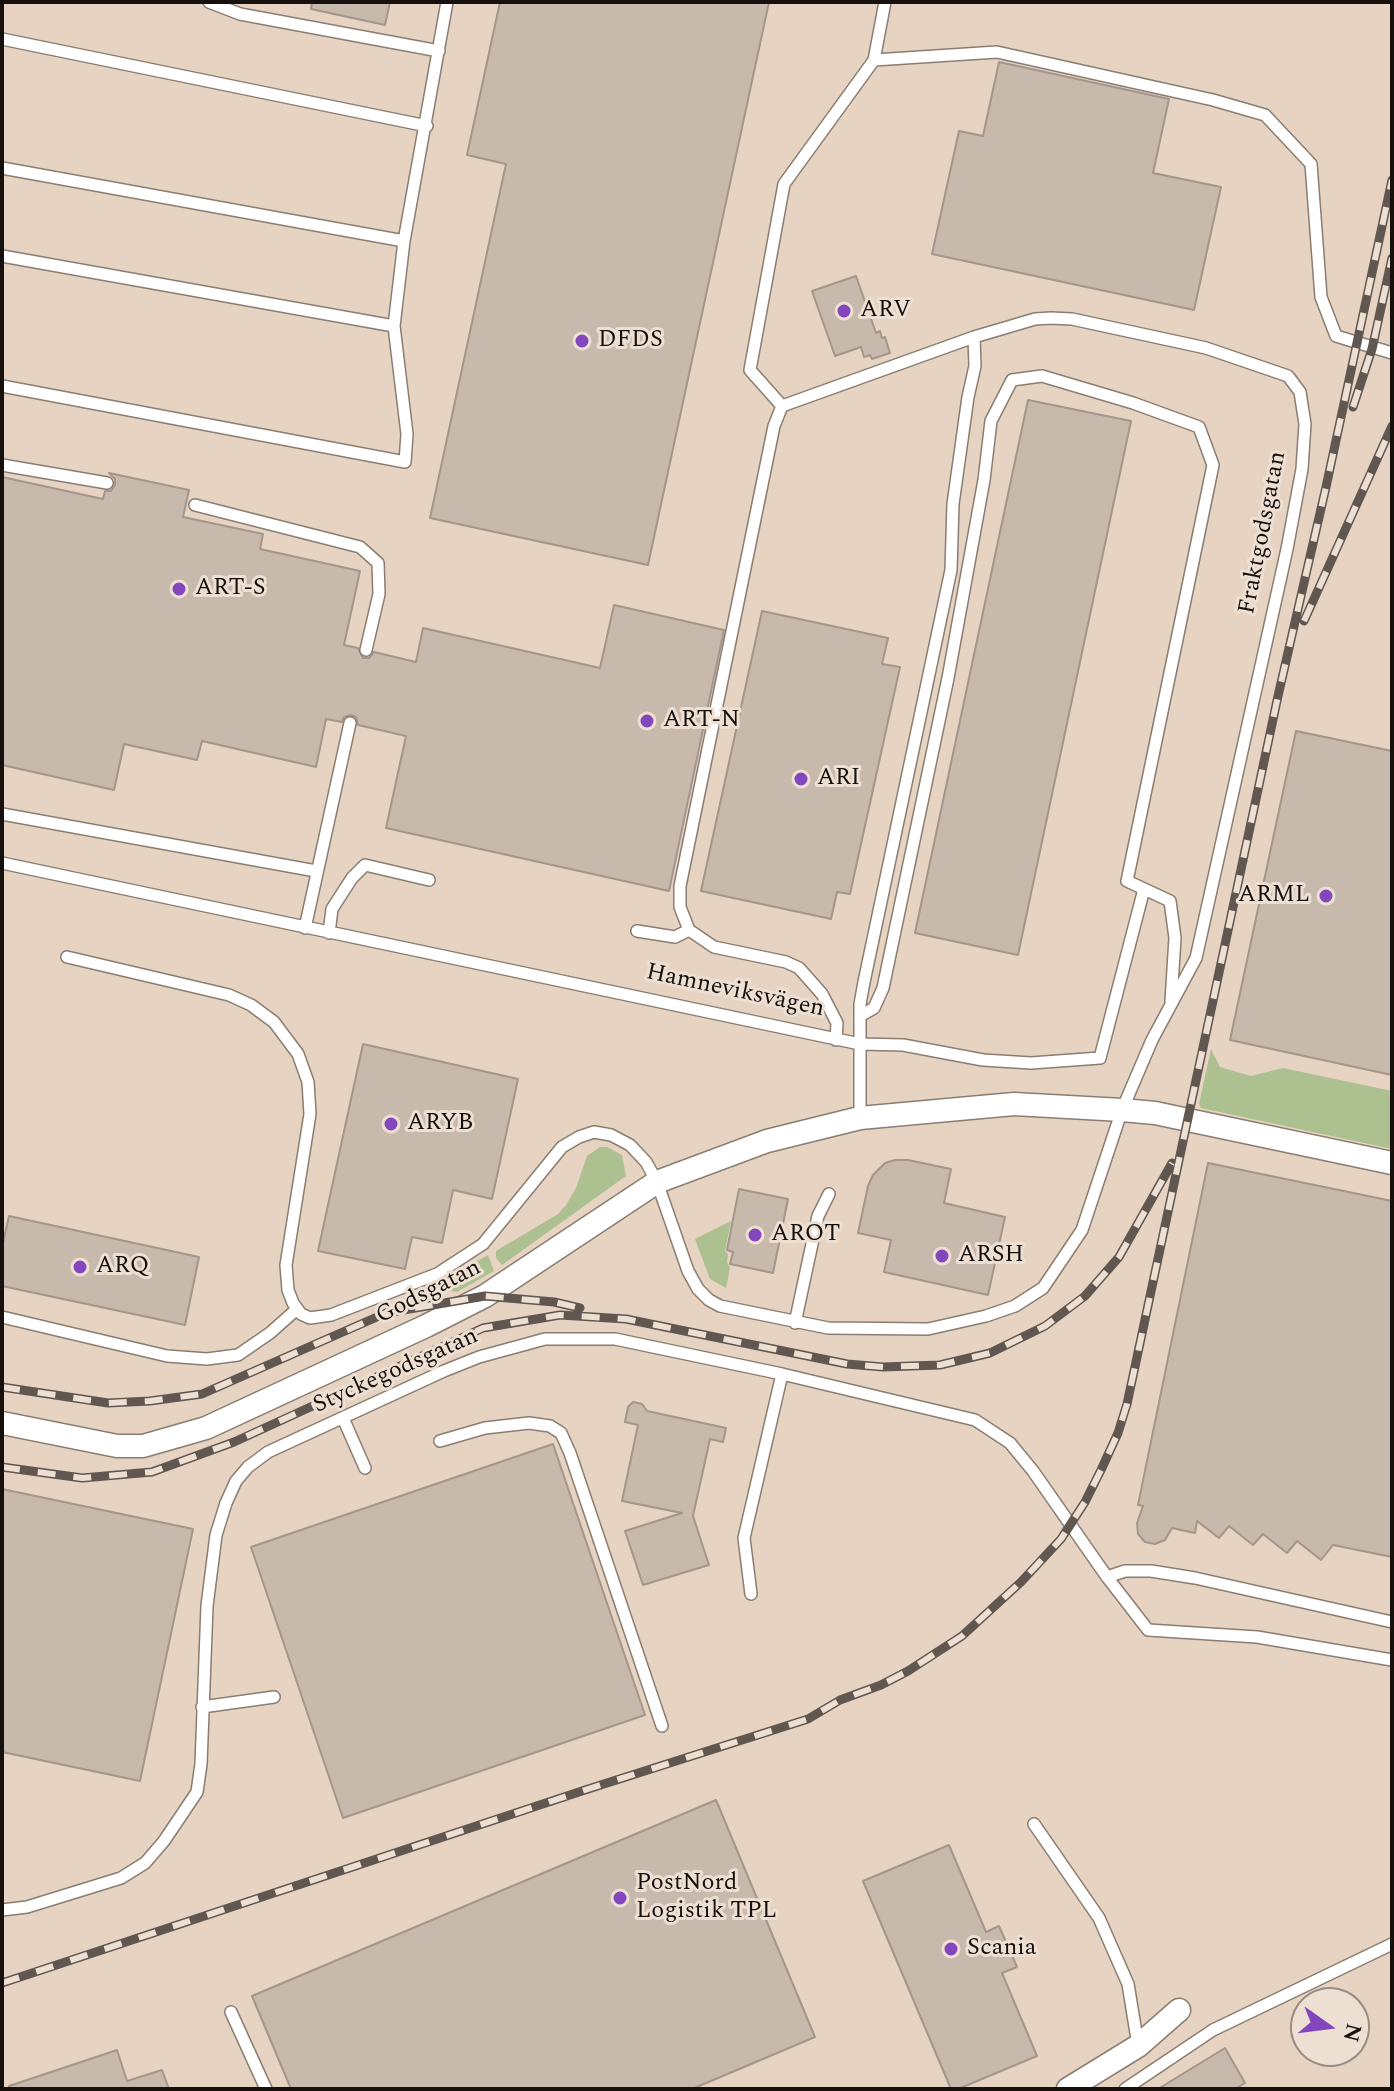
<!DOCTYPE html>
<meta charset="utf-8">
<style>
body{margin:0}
#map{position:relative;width:1394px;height:2091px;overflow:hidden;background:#eedfd3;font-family:Spectral,serif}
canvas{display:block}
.frame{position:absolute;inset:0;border:4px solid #16110d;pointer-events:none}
.north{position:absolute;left:1290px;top:1987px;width:80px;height:80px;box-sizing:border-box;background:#eedfd3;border:2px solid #988d84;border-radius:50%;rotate:104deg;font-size:22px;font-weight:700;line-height:32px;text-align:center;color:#16110d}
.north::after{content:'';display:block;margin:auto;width:28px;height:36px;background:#8446bc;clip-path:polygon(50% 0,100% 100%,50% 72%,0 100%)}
</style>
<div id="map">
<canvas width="1394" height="2091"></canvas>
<div class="frame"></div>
<div class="north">N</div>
</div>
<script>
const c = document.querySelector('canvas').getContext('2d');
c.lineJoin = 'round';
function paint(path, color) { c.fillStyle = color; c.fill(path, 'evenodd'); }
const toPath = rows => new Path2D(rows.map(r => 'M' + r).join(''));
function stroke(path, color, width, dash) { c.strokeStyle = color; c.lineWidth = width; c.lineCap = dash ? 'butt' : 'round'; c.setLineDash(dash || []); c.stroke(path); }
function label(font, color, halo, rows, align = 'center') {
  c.font = font + ' Spectral,serif'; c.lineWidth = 6; c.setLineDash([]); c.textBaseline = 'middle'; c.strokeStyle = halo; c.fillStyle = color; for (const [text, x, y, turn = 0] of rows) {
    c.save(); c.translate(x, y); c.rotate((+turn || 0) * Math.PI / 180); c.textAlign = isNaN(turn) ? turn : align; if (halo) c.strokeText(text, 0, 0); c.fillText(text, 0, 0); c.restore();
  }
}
const built = toPath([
 [2,2,1392,2,1392,2089,2,2089],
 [1306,2003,1354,2003,1354,2051,1306,2051]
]);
const green = toPath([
 [1211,1049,1220,1067,1251,1076,1283,1068,1392,1091,1392,1149,1201,1108,1199,1104],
 [600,1147,607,1147,622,1155,626,1176,502,1265,496,1258,496,1251,558,1214,566,1205,576,1188,587,1156],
 [731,1221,725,1251,728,1254,727,1262,730,1268,726,1288,710,1279,695,1239],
 [488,1255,494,1271,457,1292,439,1290,439,1283]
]);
const building = toPath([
 [312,2,390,2,385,25,311,9,312,2],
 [500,2,769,2,648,565,430,518,506,164,467,155,500,2],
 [999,62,1169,99,1153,173,1221,187,1194,310,932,254,959,131,983,136,999,62],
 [856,276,876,333,880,331,882,338,885,337,890,353,872,359,870,355,864,357,861,347,835,356,812,291,856,276],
 [1028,400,1131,421,1018,955,915,933,1028,400],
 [109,473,189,490,183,517,263,534,260,549,360,571,344,645,358,648,363,658,369,658,374,652,416,662,423,628,600,668,614,605,724,630,669,891,386,828,406,736,358,725,356,717,351,715,344,717,342,722,326,719,316,767,202,741,197,760,124,744,114,790,2,765,2,477,103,499,105,491,111,491,115,485,115,479,109,473],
 [762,611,888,638,882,664,900,667,850,894,837,892,831,919,701,891,762,611],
 [1296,731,1392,751,1392,1075,1230,1040,1296,731],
 [363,1044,518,1079,492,1199,453,1190,442,1243,412,1237,405,1269,318,1251,363,1044],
 [895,1160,908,1160,951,1169,944,1203,1005,1217,988,1295,884,1272,891,1240,858,1233,868,1186,873,1175,885,1163,895,1160],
 [1208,1163,1392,1201,1392,1557,1333,1545,1321,1560,1297,1541,1287,1553,1263,1534,1253,1545,1229,1526,1219,1538,1197,1521,1195,1533,1172,1528,1165,1540,1155,1544,1145,1542,1138,1534,1137,1523,1143,1506,1138,1505,1208,1163],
 [739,1189,788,1199,773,1273,730,1264,733,1252,727,1250,739,1189],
 [9,1216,199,1257,185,1325,2,1286,2,1247,9,1216],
 [633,1402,642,1404,647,1411,726,1428,723,1442,710,1439,693,1516,709,1565,643,1585,625,1531,682,1513,622,1501,638,1425,625,1422,628,1407,633,1402],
 [553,1444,645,1715,343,1818,251,1547,553,1444],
 [2,1489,193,1529,140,1781,2,1752,2,1489],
 [716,1800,815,2037,692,2089,291,2089,252,1996,716,1800],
 [949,1845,986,1932,999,1926,1017,1967,1002,1973,1037,2056,958,2089,951,2089,863,1881,949,1845],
 [1225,2048,1245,2083,1235,2089,1158,2089,1225,2048],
 [117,2050,127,2081,162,2070,169,2089,9,2089,9,2086,117,2050]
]);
const lane = toPath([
 [209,2,240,14,439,51],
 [2,39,427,126],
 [874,60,997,52,1213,100,1265,115,1311,164,1321,297,1336,336,1392,353],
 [2,168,404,241],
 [2,256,394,326],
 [974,337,975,366,968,397,953,504,951,570,864,982,860,1004,860,1044,903,1045,983,1060,1031,1063,1100,1058,1144,889],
 [2,386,405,462,407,434,394,326,404,241,447,2],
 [782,406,774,426,680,886,680,907,689,930,714,947,786,962,799,968,822,994,837,1023,836,1040],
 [782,406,750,370,784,184,874,60,885,2],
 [2,465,107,483],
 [195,505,360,547,378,563,379,594,366,650],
 [2,814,316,871],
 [2,863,860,1044,860,1118],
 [305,928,350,723],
 [637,931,675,937,689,930],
 [329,933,332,909,352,878,365,865,429,880],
 [67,957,229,995,251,1005,274,1022,298,1054,308,1082,310,1114,286,1265,288,1290,293,1303,301,1314,310,1318,331,1315,437,1274,483,1244,562,1147,579,1137,594,1132,611,1135,630,1145,646,1162,657,1182,688,1271,698,1289,709,1300,720,1306,828,1328,928,1329,986,1316,1015,1306,1043,1288,1082,1230,1122,1110,1152,1040,1196,958,1287,549,1302,469,1305,424,1300,392,1288,376,1206,348,1072,319,1051,318,1035,319,974,337,782,406],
 [860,1016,874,1008,883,988,948,678,984,480,991,421,1012,380,1042,376,1133,403,1199,427,1213,465,1127,881,1170,901,1175,938,1171,1001],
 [2,1317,167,1356,207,1359,238,1355,270,1333,297,1309],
 [795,1323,818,1216,829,1194],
 [343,1418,365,1468],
 [440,1441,485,1428,529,1423,550,1426,561,1433,570,1453,662,1726],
 [1107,1577,1125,1571,1151,1571,1195,1578,1392,1622],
 [751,1594,744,1538,782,1374],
 [202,1707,274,1697],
 [1034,1824,1099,1918,1128,1984,1138,2045],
 [2,1910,27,1907,121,1878,145,1863,164,1841,197,1792,201,1764,207,1606,216,1535,226,1503,236,1481,248,1467,268,1452,444,1371,479,1357,545,1339,615,1339,782,1374,975,1420,1010,1443,1033,1471,1107,1577,1148,1630,1257,1637,1392,1660],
 [231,2012,266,2089],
 [1125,2089,1213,2030,1392,1944]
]);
const street = toPath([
 [2,1423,117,1446,143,1446,206,1428,426,1326,485,1296,657,1182,767,1141,860,1118,1014,1104,1122,1110,1155,1113,1392,1163],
 [1068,2089,1138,2046,1179,2010]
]);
const rail = toPath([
 [1353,407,1372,349,1392,258],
 [1304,621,1392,426],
 [2,1387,108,1403,150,1401,202,1394,386,1313,485,1296,554,1302,580,1308],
 [2,1467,82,1478,152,1472,234,1442,483,1328,560,1315,626,1319,847,1364,883,1367,940,1365,990,1353,1045,1326,1085,1296,1119,1257,1172,1163],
 [2,1983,585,1790,808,1719,840,1700,881,1685,908,1671,962,1636,1021,1582,1061,1539,1085,1502,1101,1470,1118,1433,1127,1404,1278,696,1326,487,1392,180]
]);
const markers = [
 [844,311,8,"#8446bc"],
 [582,341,8,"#8446bc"],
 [179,589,8,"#8446bc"],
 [647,721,8,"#8446bc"],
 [801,779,8,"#8446bc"],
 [1326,896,8,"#8446bc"],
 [391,1124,8,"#8446bc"],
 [755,1235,8,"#8446bc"],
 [942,1256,8,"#8446bc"],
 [80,1267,8,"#8446bc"],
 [620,1898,8,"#8446bc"],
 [951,1949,8,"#8446bc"]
];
const poiNames = [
 ["ARV",860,311],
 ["DFDS",598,341],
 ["ART-S",195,589],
 ["ART-N",663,721],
 ["ARI",817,779],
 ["ARML",1310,896,"right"],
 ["ARYB",407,1124],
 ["AROT",771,1235],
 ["ARSH",958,1256],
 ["ARQ",96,1267],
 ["PostNord",636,1884],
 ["Logistik TPL",636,1912],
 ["Scania",967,1949]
];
const streetNames = [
 ["Fraktgodsgatan",1264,533,-79],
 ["Hamneviksvägen",735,992,12],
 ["Godsgatan",429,1293,-27],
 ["Styckegodsgatan",396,1372,-24]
];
paint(built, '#e7d3c1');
paint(green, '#adc08f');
paint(building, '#c7b9ac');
stroke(building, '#a4968a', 2);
stroke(lane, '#8a7d71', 14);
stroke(street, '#8a7d71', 25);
stroke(lane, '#fff', 11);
stroke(street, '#fff', 22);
stroke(rail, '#605750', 9);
stroke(rail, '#eedfd3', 6, [18]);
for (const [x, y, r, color] of markers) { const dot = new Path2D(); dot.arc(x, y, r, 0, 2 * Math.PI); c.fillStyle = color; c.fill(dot); stroke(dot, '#eedfd3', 3); }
label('24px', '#16110d', '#eedfd3', poiNames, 'left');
label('24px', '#16110d', '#eedfd3', streetNames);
</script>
